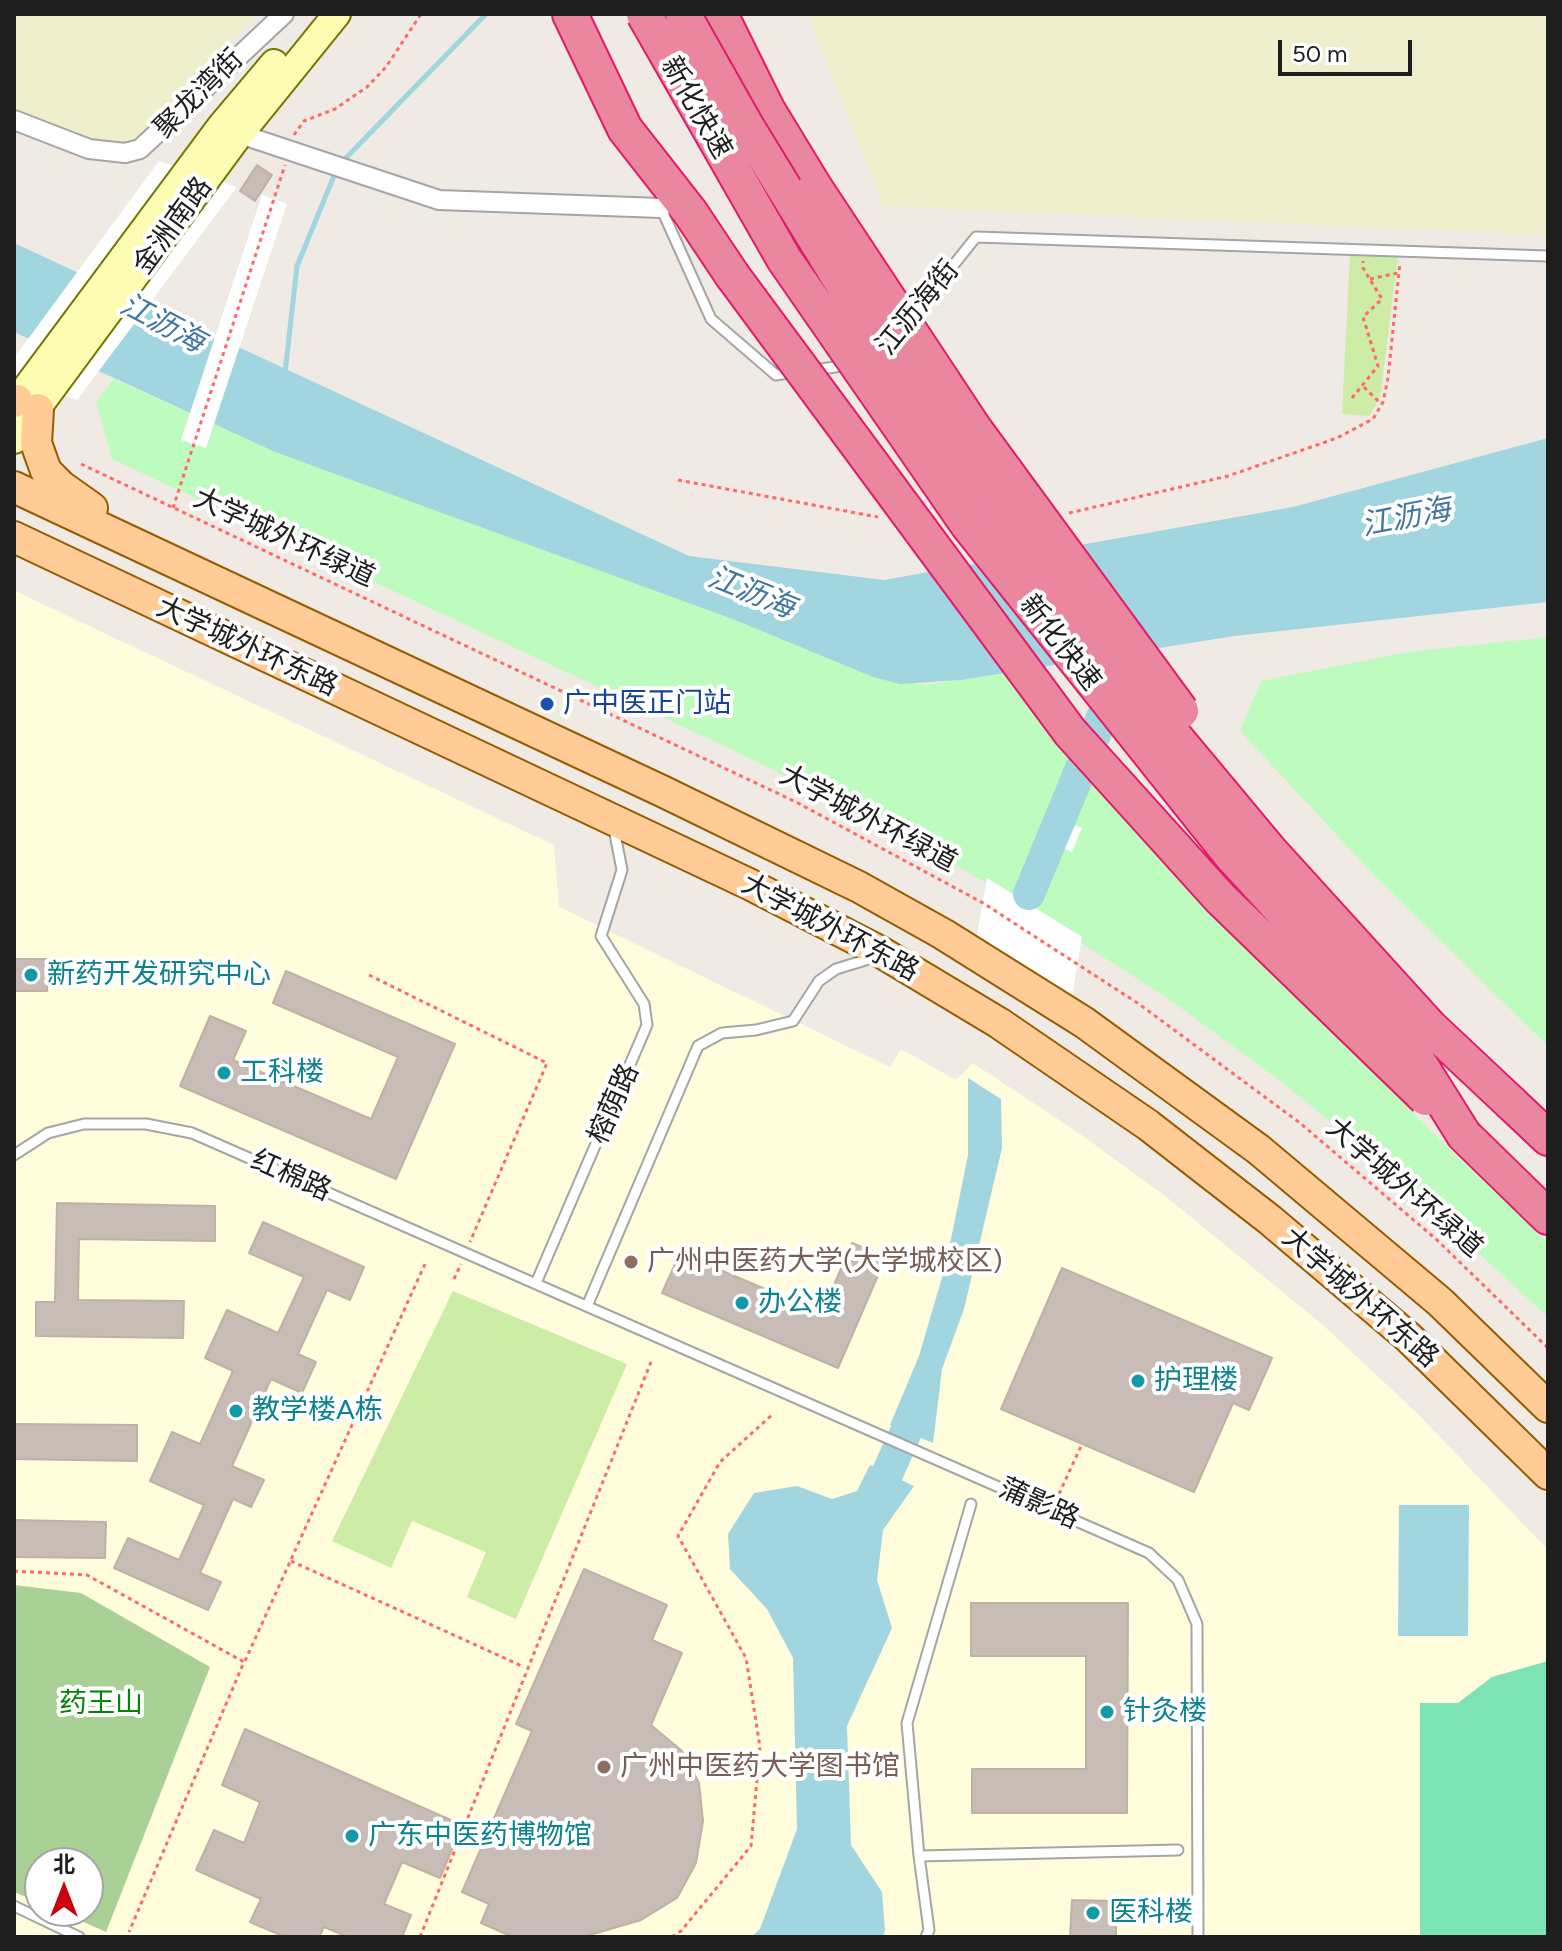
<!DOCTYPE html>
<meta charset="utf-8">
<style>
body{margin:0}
#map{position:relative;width:1562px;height:1951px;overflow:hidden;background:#efeae3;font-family:Figtree,"Noto Sans SC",sans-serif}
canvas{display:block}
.frame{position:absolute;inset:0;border:16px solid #1e1e1e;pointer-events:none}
.north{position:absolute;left:24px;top:1847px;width:80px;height:80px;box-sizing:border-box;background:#fff;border:2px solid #a5a5a5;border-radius:50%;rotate:0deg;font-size:22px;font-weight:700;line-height:32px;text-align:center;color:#1e1e1e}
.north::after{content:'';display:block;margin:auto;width:28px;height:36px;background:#cb000c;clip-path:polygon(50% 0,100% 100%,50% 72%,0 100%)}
.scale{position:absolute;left:1278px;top:40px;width:134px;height:36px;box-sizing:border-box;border:4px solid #1e1e1e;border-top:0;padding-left:10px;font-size:24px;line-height:28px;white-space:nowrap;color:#1e1e1e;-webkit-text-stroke:6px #fff;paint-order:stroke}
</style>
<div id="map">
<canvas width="1562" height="1951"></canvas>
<div class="frame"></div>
<div class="north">北</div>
<div class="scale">50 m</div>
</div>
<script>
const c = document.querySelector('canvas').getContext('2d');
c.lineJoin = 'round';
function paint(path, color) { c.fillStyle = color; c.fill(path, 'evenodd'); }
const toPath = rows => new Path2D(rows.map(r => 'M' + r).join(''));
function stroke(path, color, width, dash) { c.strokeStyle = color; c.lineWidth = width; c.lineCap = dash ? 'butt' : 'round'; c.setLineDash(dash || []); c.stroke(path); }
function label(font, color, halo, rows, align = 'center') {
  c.font = font + ' Figtree,"Noto Sans SC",sans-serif'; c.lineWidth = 8; c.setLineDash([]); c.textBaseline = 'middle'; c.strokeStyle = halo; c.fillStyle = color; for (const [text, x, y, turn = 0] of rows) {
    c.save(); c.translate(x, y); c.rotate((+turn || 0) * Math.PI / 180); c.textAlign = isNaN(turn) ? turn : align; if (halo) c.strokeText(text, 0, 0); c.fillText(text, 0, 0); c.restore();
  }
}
const education = toPath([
 [15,591,554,845,559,907,890,1067,901,1049,956,1080,973,1063,1080,1134,1164,1195,1323,1325,1418,1414,1548,1550,1548,1937,14,1937],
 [40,1863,88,1863,88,1911,40,1911]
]);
const farmland = toPath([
 [14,14,257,14,150,131,128,144,92,140,14,110],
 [807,14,1548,14,1548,235,883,206]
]);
const grass = toPath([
 [1350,254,1398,255,1380,398,1369,416,1342,414],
 [453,1291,627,1364,516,1619,467,1597,486,1552,412,1521,391,1568,332,1541]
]);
const forest = toPath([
 [14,1585,81,1593,210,1667,106,1932,59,1911,88,1911,88,1863,40,1863,40,1903,14,1892]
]);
const park = toPath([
 [114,379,275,452,735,620,873,677,926,685,1028,669,1301,995,1432,1132,1548,1243,1548,1317,1371,1154,1275,1077,1163,995,983,881,862,814,741,754,112,459,96,402],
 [1548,637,1548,1046,1374,875,1240,731,1261,681,1409,652]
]);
const pitch = toPath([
 [1548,1661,1548,1937,1420,1937,1420,1703,1458,1703,1492,1677]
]);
const water = toPath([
 [14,243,689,556,884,580,1293,507,1548,438,1548,602,1234,636,961,680,900,684,873,677,735,620,275,452,14,332],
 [968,1078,1001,1099,1002,1148,964,1309,942,1369,933,1443,890,1425,919,1356,946,1264,968,1155],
 [870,1465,914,1486,883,1530,877,1580,892,1628,847,1726,851,1845,882,1892,885,1930,883,1937,751,1937,760,1929,797,1829,793,1658,767,1609,730,1569,728,1534,754,1493,797,1486,832,1499,857,1491],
 [1399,1505,1469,1505,1468,1636,1398,1636]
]);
const pier = toPath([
 [159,161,237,187,77,400,14,376,14,358],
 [262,195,287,204,206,448,181,440],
 [1048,814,1082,828,1072,852,1039,839],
 [987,878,1082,937,1067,1027,971,969]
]);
const stream = toPath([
 [341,163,486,14],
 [285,373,297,266,336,171]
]);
const river = toPath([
 [1029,894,1118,679],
 [870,1512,923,1394]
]);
const building = toPath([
 [257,165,272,175,255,201,240,191,257,165],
 [14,959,47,959,47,991,14,991,14,959],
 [286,971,455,1044,396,1179,180,1086,210,1016,246,1031,233,1060,371,1119,398,1057,273,1003,286,971],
 [57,1203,215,1206,215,1241,79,1239,78,1300,184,1301,183,1338,36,1336,36,1302,55,1302,57,1203],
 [263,1222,364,1267,350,1300,327,1290,298,1354,316,1362,302,1393,271,1379,232,1466,264,1480,251,1507,233,1499,200,1573,221,1582,208,1610,114,1568,128,1538,179,1560,204,1505,150,1481,172,1432,200,1444,233,1371,205,1358,227,1310,278,1333,304,1277,249,1253,263,1222],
 [852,1243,886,1257,838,1368,662,1293,680,1253,822,1313,852,1243],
 [1062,1268,1272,1358,1249,1410,1233,1403,1194,1492,1001,1409,1062,1268],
 [14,1424,137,1425,137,1461,14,1459,14,1424],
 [14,1520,106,1522,105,1558,14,1557,14,1520],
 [584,1569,667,1605,652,1640,682,1653,651,1725,682,1751,699,1783,703,1821,696,1863,677,1898,641,1920,583,1937,513,1937,481,1923,489,1904,462,1892,532,1731,516,1724,584,1569],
 [971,1603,1128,1603,1127,1813,972,1813,972,1769,1086,1769,1086,1656,971,1656,971,1603],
 [245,1729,462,1825,440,1878,402,1862,384,1904,411,1915,402,1937,348,1937,324,1927,319,1937,285,1937,250,1922,261,1899,196,1870,214,1830,244,1843,260,1802,222,1785,245,1729],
 [1072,1900,1116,1901,1116,1937,1070,1937,1072,1900]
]);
const path = toPath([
 [294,135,304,121,335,109,367,87,386,67,421,14],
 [1370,279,1398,273],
 [1364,387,1381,404],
 [1352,398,1378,366,1363,317,1382,299,1363,268,1363,261],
 [81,464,796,802,983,903,1139,1004,1300,1123,1437,1240,1548,1348],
 [678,480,878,517],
 [173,508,285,165],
 [1069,513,1228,476,1337,438,1373,419,1383,402,1388,378,1400,262],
 [369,975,547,1063,470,1242],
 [454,1279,461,1264],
 [1059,1494,1082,1444],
 [291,1561,524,1667],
 [14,1571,87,1575,244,1662,129,1932],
 [245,1661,425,1264],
 [420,1937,651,1362],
 [672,1937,681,1931,751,1846,760,1747,746,1658,678,1536,720,1462,773,1414]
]);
const lane = toPath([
 [661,208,711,319,776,375,794,372],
 [911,318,976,237,1548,256],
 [813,370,849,365],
 [14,1155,48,1133,84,1124,146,1124,192,1133,1149,1553,1178,1580,1197,1624,1198,1937],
 [536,1283,647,1025,644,1004,601,936,622,870,614,829],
 [587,1306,698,1046,722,1033,756,1030,793,1021,819,981,836,969,872,958],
 [919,1856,907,1723,971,1504],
 [14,1906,79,1937],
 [926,1937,929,1930,919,1856,1178,1850]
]);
const street = toPath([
 [14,120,89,149,125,153,140,149,284,14],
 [240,134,439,200,661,208]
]);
const secondary = toPath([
 [14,404,220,127,274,63],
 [14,440,240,134,337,14]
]);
const primary = toPath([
 [14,402,17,400],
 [38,409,36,443,46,471,61,486,92,508],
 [14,487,664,792,859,887,943,934,1085,1023,1258,1149,1440,1302,1548,1407],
 [14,537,749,884,879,951,999,1023,1148,1125,1270,1220,1408,1337,1548,1474]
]);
const highway = toPath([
 [570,14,625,129,690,212,732,275],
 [720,14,767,109,815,188],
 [1511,1103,1548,1138],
 [1464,1135,1548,1217]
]);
const highwayBridge = toPath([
 [644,14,784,259,968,525,1230,854,1412,1052,1464,1135],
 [683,14,748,129,865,320,1074,616,1270,851,1430,1027,1511,1103],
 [815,188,973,427,1181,711],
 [732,275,1070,732,1220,898,1426,1098]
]);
const markers = [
 [547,704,8,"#1a4fb4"],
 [31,975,8,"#0f9aa8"],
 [224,1073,8,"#0f9aa8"],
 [631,1262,8,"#8d6e63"],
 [742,1303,8,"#0f9aa8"],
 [1138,1381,8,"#0f9aa8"],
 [236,1411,8,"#0f9aa8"],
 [1107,1712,8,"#0f9aa8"],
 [604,1767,8,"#8d6e63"],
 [352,1836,8,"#0f9aa8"],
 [1093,1913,8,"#0f9aa8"]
];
const streetNames = [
 ["聚龙湾街",199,94,-45],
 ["新化快速",696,108,60],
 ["金洲南路",173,226,-54],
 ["江沥海街",918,308,-51],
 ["大学城外环绿道",284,538,25],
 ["新化快速",1060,643,52],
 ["大学城外环东路",247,647,25],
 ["大学城外环绿道",868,819,28],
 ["大学城外环东路",830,928,28],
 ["榕荫路",614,1104,-66],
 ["红棉路",291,1176,24],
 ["大学城外环绿道",1404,1188,41],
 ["大学城外环东路",1360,1298,41],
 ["蒲影路",1039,1504,24]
];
const transitNames = [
 ["广中医正门站",563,704]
];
const cultureNames = [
 ["新药开发研究中心",47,975],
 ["工科楼",240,1073],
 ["办公楼",758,1303],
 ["护理楼",1154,1381],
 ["教学楼A栋",252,1411],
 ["针灸楼",1123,1712],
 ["广东中医药博物馆",368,1836],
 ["医科楼",1109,1913]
];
const educationNames = [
 ["广州中医药大学(大学城校区)",647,1262],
 ["广州中医药大学图书馆",620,1767]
];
const parkNames = [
 ["药王山",101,1704]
];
const waterNames = [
 ["江沥海",162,324,28],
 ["江沥海",1406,518,-11],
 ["江沥海",751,593,22]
];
paint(education, '#fffddc');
paint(farmland, '#efefcd');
paint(grass, '#cdeca6');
paint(forest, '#aad195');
paint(park, '#bdfcbe');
paint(pitch, '#7ce3b5');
paint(water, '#a1d5df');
paint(pier, '#fff');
stroke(stream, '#a1d5df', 5);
stroke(river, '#a1d5df', 32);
paint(building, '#c7bcb6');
stroke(building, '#c2b0a4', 2);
stroke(lane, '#a5a5a5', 13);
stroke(street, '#a5a5a5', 22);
stroke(secondary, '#737900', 30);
stroke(primary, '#975c00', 34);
stroke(highway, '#e31a6b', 38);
stroke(path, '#ff6b64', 3, [4, 4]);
stroke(lane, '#fff', 9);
stroke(street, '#fff', 18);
stroke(secondary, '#fdfcb3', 26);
stroke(primary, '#ffcc98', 30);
stroke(highway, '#eb869f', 34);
stroke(highwayBridge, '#e31a6b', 38, []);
stroke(highwayBridge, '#eb869f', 34);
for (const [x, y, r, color] of markers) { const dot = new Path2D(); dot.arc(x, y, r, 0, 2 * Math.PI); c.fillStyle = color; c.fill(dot); stroke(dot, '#fff', 3); }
label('28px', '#1e1e1e', '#fff', streetNames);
label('28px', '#164399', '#fff', transitNames, 'left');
label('28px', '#0d838f', '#fff', cultureNames, 'left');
label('28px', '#785e54', '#fff', educationNames, 'left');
label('28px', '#058208', '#fff', parkNames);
label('italic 30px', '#4077a2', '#fff', waterNames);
</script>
